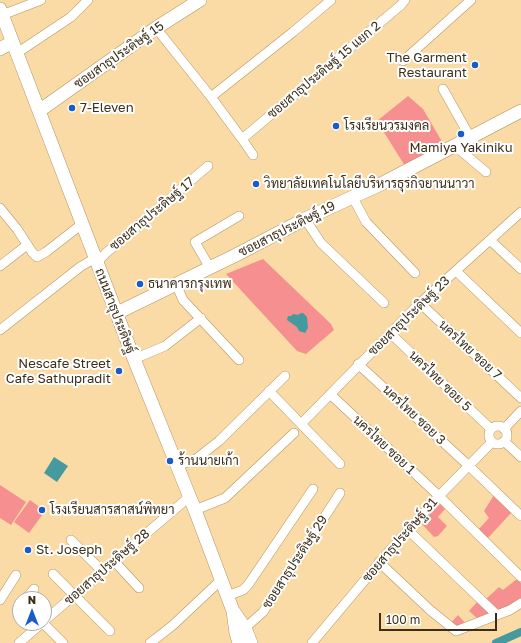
<!DOCTYPE html>
<meta charset="utf-8">
<style>
body{margin:0}
#map{position:relative;width:521px;height:643px;overflow:hidden;background:#fbdba5;font-family:"Golos Text",sans-serif}
canvas{display:block}
.north{position:absolute;left:12px;top:591px;width:40px;height:40px;box-sizing:border-box;background:#fff;border:1px solid #b1aca3;border-radius:50%;rotate:0deg;font-size:11px;font-weight:700;line-height:16px;text-align:center;color:#3c2f1a}
.north::after{content:'';display:block;margin:auto;width:14px;height:18px;background:#195bc7;clip-path:polygon(50% 0,100% 100%,50% 72%,0 100%)}
.scale{position:absolute;left:379px;top:613px;width:118px;height:18px;box-sizing:border-box;border:2px solid #3c2f1a;border-top:0;padding-left:5px;font-size:12px;line-height:14px;white-space:nowrap;color:#3c2f1a;-webkit-text-stroke:3px #fff;paint-order:stroke}
</style>
<div id="map">
<canvas width="521" height="643"></canvas>
<div class="north">N</div>
<div class="scale">100 m</div>
</div>
<script>
const c = document.querySelector('canvas').getContext('2d');
c.lineJoin = 'round';
function paint(path, color) { c.fillStyle = color; c.fill(path, 'evenodd'); }
const toPath = rows => new Path2D(rows.map(r => 'M' + r).join(''));
function stroke(path, color, width, dash) { c.strokeStyle = color; c.lineWidth = width; c.lineCap = dash ? 'butt' : 'round'; c.setLineDash(dash || []); c.stroke(path); }
function label(font, color, halo, rows, align = 'center') {
  c.font = font + ' "Golos Text",Sarabun,sans-serif'; c.lineWidth = 4; c.setLineDash([]); c.textBaseline = 'middle'; c.strokeStyle = halo; c.fillStyle = color; for (const [text, x, y, turn = 0] of rows) {
    c.save(); c.translate(x, y); c.rotate((+turn || 0) * Math.PI / 180); c.textAlign = isNaN(turn) ? turn : align; if (halo) c.strokeText(text, 0, 0); c.fillText(text, 0, 0); c.restore();
  }
}
const green = toPath([
 [408,96,423,109,444,145,405,166,377,121],
 [263,259,331,324,334,330,306,354,297,351,226,274],
 [0,485,26,502,11,525,0,518],
 [494,495,512,512,487,539,478,530,489,518,484,511],
 [30,500,45,511,29,533,14,522],
 [440,504,445,509,438,517,447,526,438,536,434,537,421,523],
 [517,579,521,583,521,598,499,611,485,600,499,587,503,590],
 [478,601,489,612,489,614,478,619,469,611],
 [458,615,466,624,458,628,450,624]
]);
const water = toPath([
 [301,313,303,313,307,317,308,328,305,333,299,331,297,327,287,320,288,316,291,316,293,314,298,315],
 [54,457,68,466,57,482,44,473]
]);
const canal = toPath([
 [496,643,521,632]
]);
const street = toPath([
 [2,15,41,0],
 [156,28,211,97,242,139,401,5,405,0],
 [17,53,71,17,88,0],
 [403,61,471,0],
 [443,89,470,137],
 [211,97,293,32,331,0],
 [242,139,253,155],
 [454,145,486,172],
 [352,196,366,222,415,273],
 [0,208,17,229,32,252,37,257,46,252,82,224],
 [305,219,321,243,384,303],
 [490,240,521,269],
 [97,262,106,253,208,166],
 [0,266,27,245],
 [210,268,195,242,239,216],
 [456,271,521,333],
 [176,284,183,300,239,360],
 [420,303,521,398],
 [0,330,80,267,95,258],
 [390,333,491,429],
 [134,359,165,346,201,318],
 [358,364,469,466,521,516],
 [269,391,340,464],
 [330,394,439,496,521,577],
 [301,424,420,303,521,212],
 '489 435a9 9 0 1 1 18 0a9 9 0 1 1-18 0Z',
 [504,429,521,411],
 [504,441,521,457],
 [177,466,196,459,219,441,285,376],
 [195,510,225,498,294,433],
 [408,530,497,615],
 [71,540,102,571],
 [114,561,139,588],
 [379,562,430,610,456,631,510,610,521,603],
 [53,574,110,631],
 [227,596,243,590,248,585,313,489],
 [26,599,34,589],
 [0,600,16,575],
 [44,621,189,497],
 [43,623,63,643],
 [245,628,263,612,340,493],
 [19,643,42,623],
 [150,643,172,626,221,580],
 [312,643,390,550,439,496,492,442]
]);
const secondary = toPath([
 [0,9,134,359,195,510,233,611,236,633,239,643],
 [0,49,12,42],
 [39,111,156,28,200,0],
 [117,313,236,255,305,219,381,184,521,111],
 [234,612,245,628,251,643]
]);
const markers = [
 [475,65,4,"#195bc7"],
 [72,108,4,"#195bc7"],
 [336,126,4,"#195bc7"],
 [461,134,4,"#195bc7"],
 [256,184,4,"#195bc7"],
 [140,284,4,"#195bc7"],
 [119,371,4,"#195bc7"],
 [170,461,4,"#195bc7"],
 [42,510,4,"#195bc7"],
 [28,550,4,"#195bc7"]
];
const streetNames = [
 ["ซอยสาธุประดิษฐ์ 15",119,55,-35],
 ["ซอยสาธุประดิษฐ์ 15 แยก 2",324,70,-40],
 ["ซอยสาธุประดิษฐ์ 17",152,214,-40],
 ["ซอยสาธุประดิษฐ์ 19",287,229,-27],
 ["ถนนสาธุประดิษฐ์",115,311,69],
 ["ซอยสาธุประดิษฐ์ 23",409,316,-44],
 ["นครไทย ซอย 7",470,350,43],
 ["นครไทย ซอย 5",440,381,44],
 ["นครไทย ซอย 3",414,415,43],
 ["นครไทย ซอย 1",384,445,43],
 ["ซอยสาธุประดิษฐ์ 31",400,540,-49],
 ["ซอยสาธุประดิษฐ์ 29",295,562,-57],
 ["ซอยสาธุประดิษฐ์ 28",107,567,-41]
];
const poiNames = [
 ["The Garment",467,58,"right"],
 ["Restaurant",467,73,"right"],
 ["7-Eleven",80,108],
 ["โรงเรียนวรมงคล",344,126],
 ["Mamiya Yakiniku",461,148,"center"],
 ["วิทยาลัยเทคโนโลยีบริหารธุรกิจยานนาวา",264,184],
 ["ธนาคารกรุงเทพ",148,284],
 ["Nescafe Street",111,364,"right"],
 ["Cafe Sathupradit",111,379,"right"],
 ["ร้านนายเก้า",178,461],
 ["โรงเรียนสารสาสน์พิทยา",50,510],
 ["St. Joseph",36,550]
];
paint(green, '#f68f8f');
paint(water, '#459a9f');
stroke(canal, '#459a9f', 8);
stroke(street, '#b39561', 10);
stroke(secondary, '#b39561', 14);
stroke(street, '#fff', 9);
stroke(secondary, '#fff', 13);
for (const [x, y, r, color] of markers) { const dot = new Path2D(); dot.arc(x, y, r, 0, 2 * Math.PI); c.fillStyle = color; c.fill(dot); stroke(dot, '#fff', 1.5); }
label('13px', '#3c2f1a', '#fff', streetNames);
label('13px', '#3c2f1a', '#fff', poiNames, 'left');
</script>
